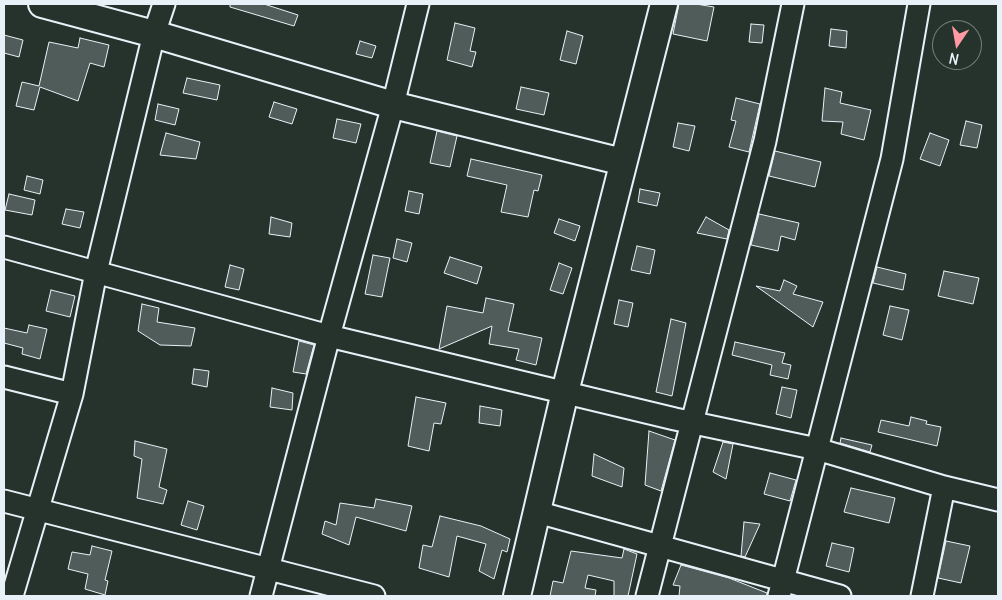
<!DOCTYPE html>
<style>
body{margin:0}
#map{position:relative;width:1002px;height:600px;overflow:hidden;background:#26332d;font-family:Delius,sans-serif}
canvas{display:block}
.frame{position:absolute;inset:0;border:5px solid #e8f1f8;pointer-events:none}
.north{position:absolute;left:932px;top:20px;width:50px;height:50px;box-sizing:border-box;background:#26332d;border:1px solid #747f7e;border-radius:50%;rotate:192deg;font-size:14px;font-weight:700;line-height:20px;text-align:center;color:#e8f1f8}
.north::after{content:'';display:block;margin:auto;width:18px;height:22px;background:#ff9aa2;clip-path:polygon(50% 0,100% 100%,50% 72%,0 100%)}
</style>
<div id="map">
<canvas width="1002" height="600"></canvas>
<div class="frame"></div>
<div class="north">N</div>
</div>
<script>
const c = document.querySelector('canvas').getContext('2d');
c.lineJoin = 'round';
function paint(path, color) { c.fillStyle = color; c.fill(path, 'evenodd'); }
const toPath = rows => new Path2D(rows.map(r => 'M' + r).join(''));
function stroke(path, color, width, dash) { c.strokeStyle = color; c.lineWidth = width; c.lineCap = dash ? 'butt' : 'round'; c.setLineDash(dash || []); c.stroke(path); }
const building = toPath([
 [230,4,264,4,298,15,294,26,230,7,230,4],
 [679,4,696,4,714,7,707,41,673,34,679,4],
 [455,23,475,28,470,51,476,52,472,67,447,60,455,23],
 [751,24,764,25,762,43,749,42,751,24],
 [831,29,847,31,846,48,829,46,831,29],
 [567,31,583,36,576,64,560,60,567,31],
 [4,35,23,40,19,57,4,53,4,35],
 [80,38,109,45,104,67,90,63,78,101,40,87,34,110,16,106,22,82,39,86,49,42,78,48,80,38],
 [360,41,376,46,372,58,356,54,360,41],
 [187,78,220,85,217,100,183,93,187,78],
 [521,87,549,93,544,115,516,109,521,87],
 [825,88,842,92,840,103,871,110,864,140,841,134,843,122,822,121,825,88],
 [736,98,760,104,749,152,729,147,736,121,731,120,736,98],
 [274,102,297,109,292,124,269,117,274,102],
 [158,104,179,109,175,125,155,120,158,104],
 [337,119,361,124,356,143,333,138,337,119],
 [966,121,982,125,977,148,960,145,966,121],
 [678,123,695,126,689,151,673,147,678,123],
 [437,131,457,136,450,167,430,163,437,131],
 [166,133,200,142,196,159,160,155,166,133],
 [930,133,949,140,940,166,920,159,930,133],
 [775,151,821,162,815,187,769,176,775,151],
 [471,159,542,175,538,191,534,190,528,217,501,212,507,185,467,176,471,159],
 [27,176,43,180,40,194,24,190,27,176],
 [640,189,660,193,657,206,638,202,640,189],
 [409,191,423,194,419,214,405,211,409,191],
 [9,194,35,200,32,215,5,210,9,194],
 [66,209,84,212,80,228,62,224,66,209],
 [759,214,799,223,795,240,781,236,778,251,751,245,759,214],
 [271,217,292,223,290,237,269,234,271,217],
 [706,217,729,230,727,239,697,233,706,217],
 [559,219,580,226,575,241,554,233,559,219],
 [397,239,412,243,407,262,393,258,397,239],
 [637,246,655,250,650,274,631,270,637,246],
 [373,255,390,258,382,297,365,294,373,255],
 [450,257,482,267,477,284,444,273,450,257],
 [559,263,572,268,563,294,550,290,559,263],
 [230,265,244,269,239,290,225,287,230,265],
 [877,267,906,274,903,290,873,283,877,267],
 [944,271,979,278,973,304,938,296,944,271],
 [784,280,797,286,793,294,823,302,813,327,756,286,780,291,784,280],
 [51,290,75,296,70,317,46,311,51,290],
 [486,298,514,304,508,331,542,338,536,365,516,360,519,349,489,344,492,326,439,349,447,306,483,313,486,298],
 [619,300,633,303,628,327,614,324,619,300],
 [142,304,159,308,157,322,195,328,191,346,160,345,138,331,142,304],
 [890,306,909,310,902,340,883,335,890,306],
 [671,319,686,323,672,396,656,392,671,319],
 [29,325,47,329,40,359,22,354,23,348,4,343,4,328,27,333,29,325],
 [299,341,314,345,306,374,293,372,299,341],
 [735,342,785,353,782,363,791,365,788,379,770,375,772,365,732,355,735,342],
 [194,369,209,371,207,387,192,384,194,369],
 [782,387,797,390,791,418,776,414,782,387],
 [272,388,293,393,292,410,270,407,272,388],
 [416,397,446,403,441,424,434,423,429,451,408,446,416,397],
 [480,406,502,410,500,426,479,423,480,406],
 [911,417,927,421,926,424,941,427,937,446,878,432,881,420,909,426,911,417],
 [649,431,675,440,661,491,645,485,649,431],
 [841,438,872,445,870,452,840,443,841,438],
 [135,441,167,449,159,487,167,490,163,504,137,498,142,459,134,456,135,441],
 [723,442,733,444,726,479,713,472,723,442],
 [594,454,624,468,622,487,592,476,594,454],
 [770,473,796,480,790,501,764,494,770,473],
 [851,488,895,498,889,523,844,512,851,488],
 [376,499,412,506,406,531,356,517,349,545,322,534,325,521,336,525,340,503,374,508,376,499],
 [188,501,204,506,197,530,181,525,188,501],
 [440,516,481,526,510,539,507,552,502,550,494,579,479,571,486,544,457,536,449,577,419,568,423,545,432,547,440,516],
 [744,522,760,524,745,557,741,556,744,522],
 [946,541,970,546,961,583,938,578,946,541],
 [832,543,854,548,849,572,826,566,832,543],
 [92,546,112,551,105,580,108,581,105,595,85,589,88,574,68,569,72,552,90,555,92,546],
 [624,549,637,554,628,596,614,596,614,581,588,575,585,588,596,590,595,596,550,596,553,581,563,583,571,551,622,558,624,549],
 [681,565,729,578,767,593,767,596,679,596,680,586,673,585,681,565]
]);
const minor = toPath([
 [4,247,329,336,675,419,817,449,944,487,998,500],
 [4,377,72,394],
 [4,501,374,596],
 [537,512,840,596],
 [12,596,72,394,96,272,154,34,164,4],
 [261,596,329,336,393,105,418,4],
 [647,596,765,141,793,4],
 [779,596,892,159,919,4],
 [922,596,944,487]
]);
const tertiary = toPath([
 [42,4,154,34,393,105,623,162],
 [517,596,565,392,664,4]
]);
paint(building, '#505c59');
stroke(building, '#e8f1f8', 1);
stroke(minor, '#e8f1f8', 25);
stroke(tertiary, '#e8f1f8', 30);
stroke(minor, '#26332d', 21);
stroke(tertiary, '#26332d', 26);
</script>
